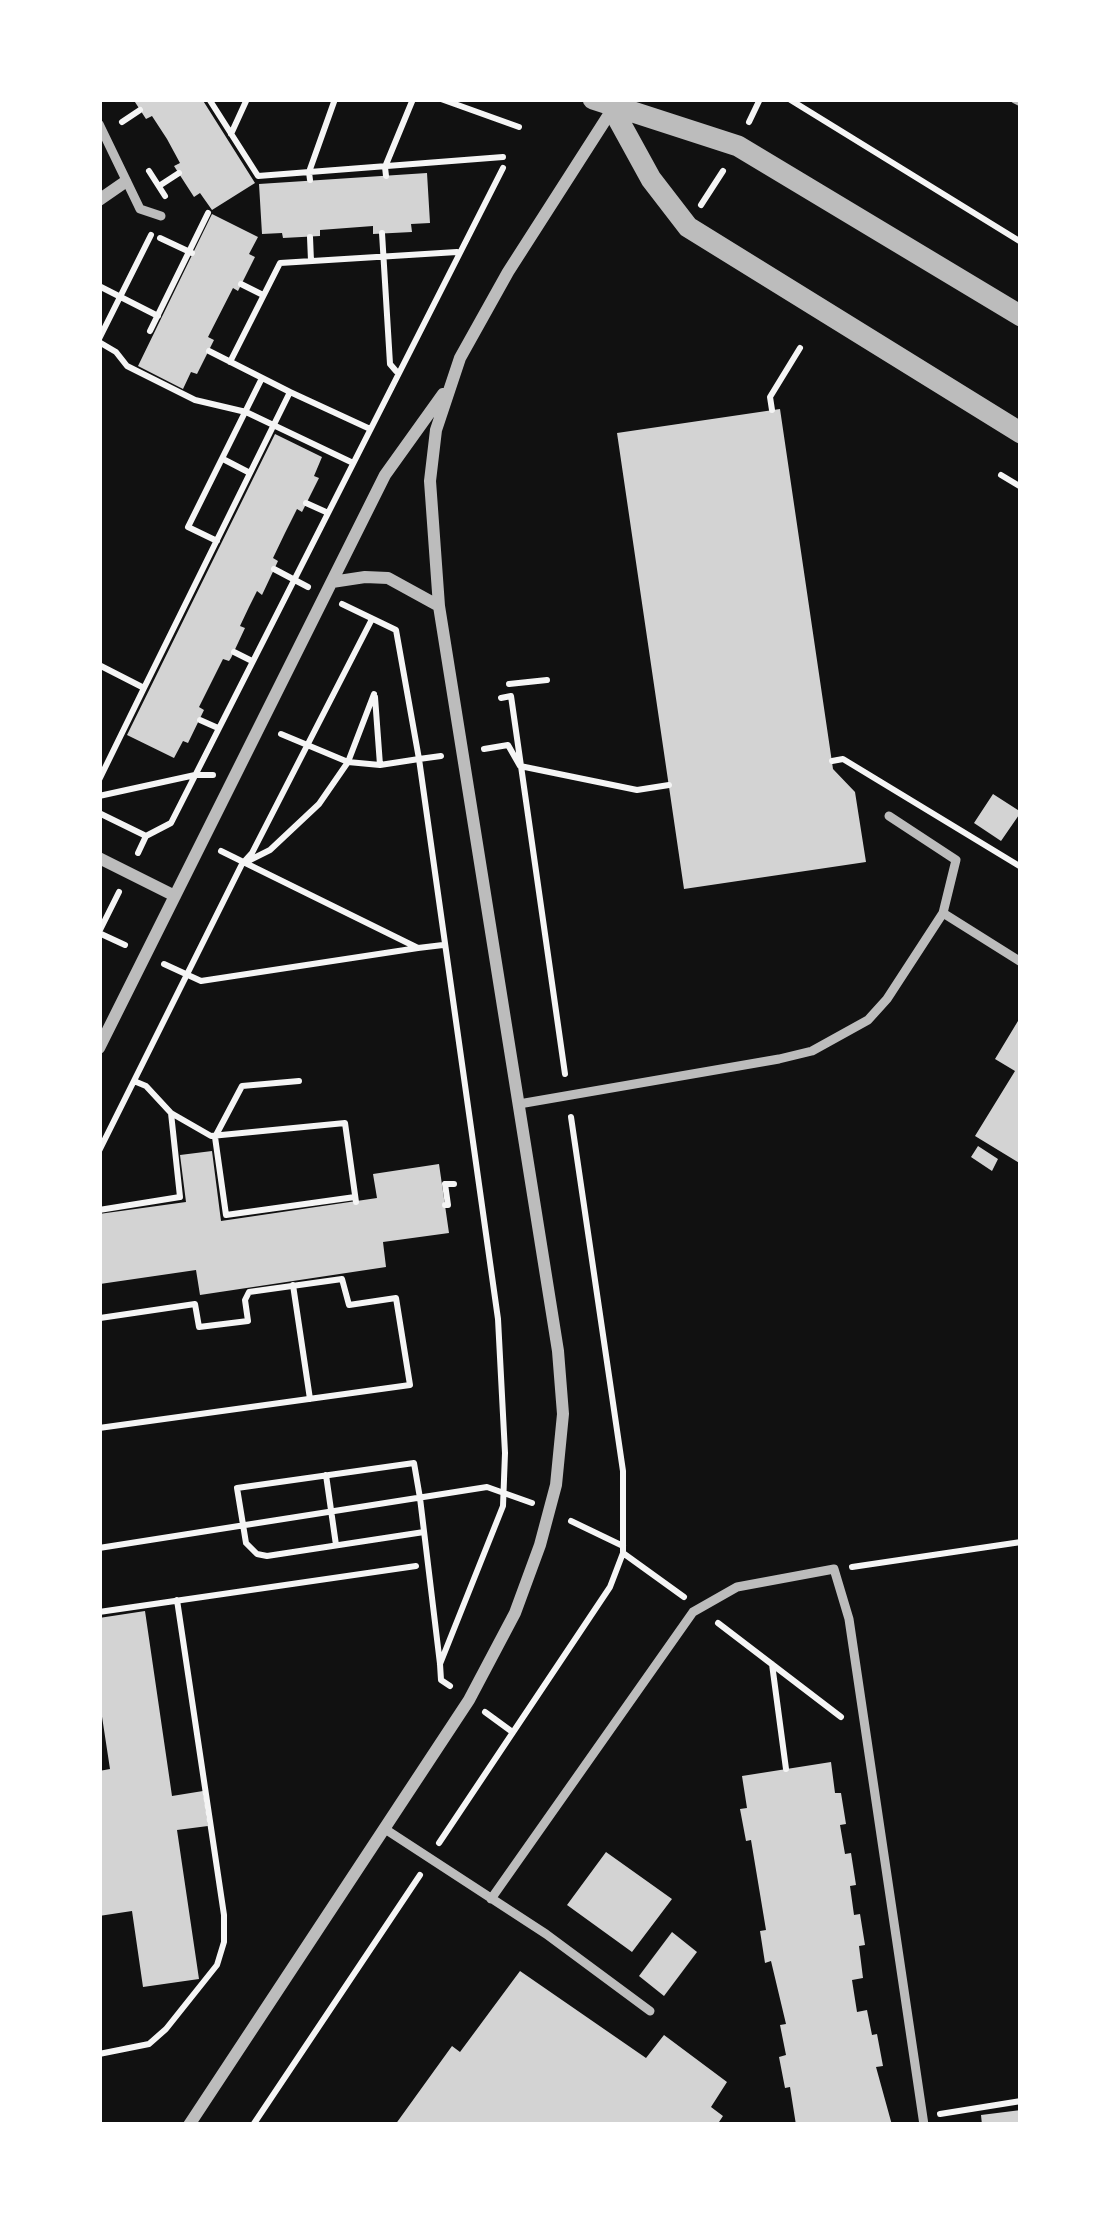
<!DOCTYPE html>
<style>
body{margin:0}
#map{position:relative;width:1120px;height:2224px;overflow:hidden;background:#111;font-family:"Open Sans",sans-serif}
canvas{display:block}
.frame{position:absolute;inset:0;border:102px solid #fff;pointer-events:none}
</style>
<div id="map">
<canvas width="1120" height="2224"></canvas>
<div class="frame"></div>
</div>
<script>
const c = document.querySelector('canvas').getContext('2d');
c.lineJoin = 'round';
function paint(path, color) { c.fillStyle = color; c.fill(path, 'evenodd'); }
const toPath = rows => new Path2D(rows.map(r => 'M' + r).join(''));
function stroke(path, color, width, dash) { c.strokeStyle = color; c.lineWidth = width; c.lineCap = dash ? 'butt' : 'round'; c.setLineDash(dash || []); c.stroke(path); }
const building = toPath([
 [133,99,202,99,255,183,212,210,200,193,194,197,174,166,180,163,167,139,152,116,146,119],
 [427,173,430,223,411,224,412,232,373,234,373,226,320,230,320,236,283,238,282,233,262,234,259,184],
 [212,214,258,237,249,254,255,257,238,291,233,288,208,337,214,340,197,374,191,372,183,389,138,366],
 [780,409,833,769,855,792,866,862,684,889,617,433],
 [275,434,322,457,314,476,319,478,302,512,297,509,285,533,273,558,278,561,262,595,257,591,249,607,240,626,245,628,231,658,229,661,223,659,199,707,204,710,188,743,183,741,174,758,127,735],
 [993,794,1021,812,1001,841,974,823],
 [1021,1016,1021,1164,975,1136,1015,1071,995,1059],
 [978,1146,998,1159,992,1171,971,1157],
 [212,1151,221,1221,377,1198,373,1174,439,1164,449,1233,383,1242,386,1267,200,1295,196,1270,100,1284,99,1214,186,1202,180,1155],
 [145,1611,172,1796,203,1791,208,1826,177,1830,199,1979,143,1987,132,1911,99,1916,99,1771,110,1769,99,1697,99,1618],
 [831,1762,835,1793,841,1793,846,1824,840,1825,845,1854,851,1853,856,1885,850,1886,854,1915,860,1914,865,1945,859,1946,863,1978,852,1980,857,2012,867,2010,872,2035,877,2034,883,2066,876,2067,892,2125,796,2125,790,2087,785,2088,779,2057,786,2055,780,2025,786,2024,771,1961,765,1963,760,1931,766,1930,751,1840,746,1841,740,1809,747,1808,742,1776],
 [606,1852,672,1899,632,1952,567,1905],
 [672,1932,697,1952,664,1996,639,1976],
 [520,1971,646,2058,664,2035,727,2082,711,2107,723,2116,717,2125,395,2125,452,2046,460,2052],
 [1021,2110,1021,2125,982,2125,981,2115]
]);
const path = toPath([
 [209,99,258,176,503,157],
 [441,99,519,127],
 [789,99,1021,242],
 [122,122,140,110],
 [749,122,760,99],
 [231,134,247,99],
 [149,171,165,196],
 [386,176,385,167,413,99],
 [310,180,309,172,335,99],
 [159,186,179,173],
 [701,205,723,171],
 [382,233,390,364,396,371],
 [310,237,311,261],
 [160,238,192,253],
 [241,284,263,295],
 [99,286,158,316],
 [150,331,208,213],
 [99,339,151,235],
 [99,342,116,352,127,366,195,400,246,412,351,462],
 [230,362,280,263,457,252],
 [290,392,368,428],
 [772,410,770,397,800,348],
 [223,459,250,473],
 [1001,475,1021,487],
 [306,503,326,512],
 [217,541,188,527,262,378],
 [274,569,308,587],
 [342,604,396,630,419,759,441,756],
 [234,652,252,661],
 [99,665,144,688,290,392,209,351],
 [509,684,547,680],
 [375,697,380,765],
 [501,698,511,696,565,1074],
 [200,720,218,728],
 [281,734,348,762,380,765,419,759,498,1319,505,1453,503,1506,440,1664],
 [484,749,508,745,520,766,637,790,669,785],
 [832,761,843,759,1021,867],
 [99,780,144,688],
 [99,796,195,775,213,775],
 [99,813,144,835],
 [221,851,418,948,443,945],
 [138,853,146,836,171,823,503,168],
 [246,862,270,850,319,804,348,762,374,694],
 [99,932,119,892],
 [99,933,125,945],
 [164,964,201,981,418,948],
 [134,1081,146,1086,171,1113,211,1136,345,1123,356,1202],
 [299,1081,242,1086,215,1137,226,1215,355,1197],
 [571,1117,623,1471,623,1553],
 [99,1151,242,864,252,853,372,619],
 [445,1205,448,1205,445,1184,454,1184],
 [99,1210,180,1197,171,1113],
 [293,1285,310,1399],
 [99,1428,410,1385,396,1298,349,1305,342,1279,249,1292,245,1300,248,1321,199,1327,195,1304,100,1318],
 [326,1475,336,1545],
 [571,1521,623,1546],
 [424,1532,267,1556,257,1554,246,1543,237,1488,414,1463,420,1498,440,1664,441,1680,450,1686],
 [99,1548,487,1487,532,1503],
 [852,1567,1021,1542],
 [99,1612,416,1566],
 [718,1623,841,1717],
 [772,1664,786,1769],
 [485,1712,511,1731],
 [439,1843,610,1587,623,1553,684,1597],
 [99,2054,149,2044,166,2029,217,1965,224,1942,224,1915,177,1600],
 [940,2114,1021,2101],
 [253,2125,420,1875]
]);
const service = toPath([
 [1015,99,1021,102],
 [99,124,140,209,161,216],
 [943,913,1021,962],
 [519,1104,779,1059,812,1051,868,1020,887,999,943,913,956,860,889,816],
 [385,1829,546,1934,650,2011],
 [491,1899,693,1612,737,1587,834,1569,849,1619,924,2125]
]);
const minor = toPath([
 [99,200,125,182],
 [332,582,365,577,388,578,439,606],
 [99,858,175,896],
 [99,1048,385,475,443,394],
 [189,2125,469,1700,515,1613,540,1545,556,1485,563,1414,558,1351,439,606,430,481,436,430,460,358,508,272,615,105]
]);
const tertiary = toPath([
 [593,99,738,146,1021,316],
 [612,108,651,179,688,227,1021,433]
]);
paint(building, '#d3d3d3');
stroke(path, '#f5f5f5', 6);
stroke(service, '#bcbcbc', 9);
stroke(minor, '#bcbcbc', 12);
stroke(tertiary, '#bcbcbc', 21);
</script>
